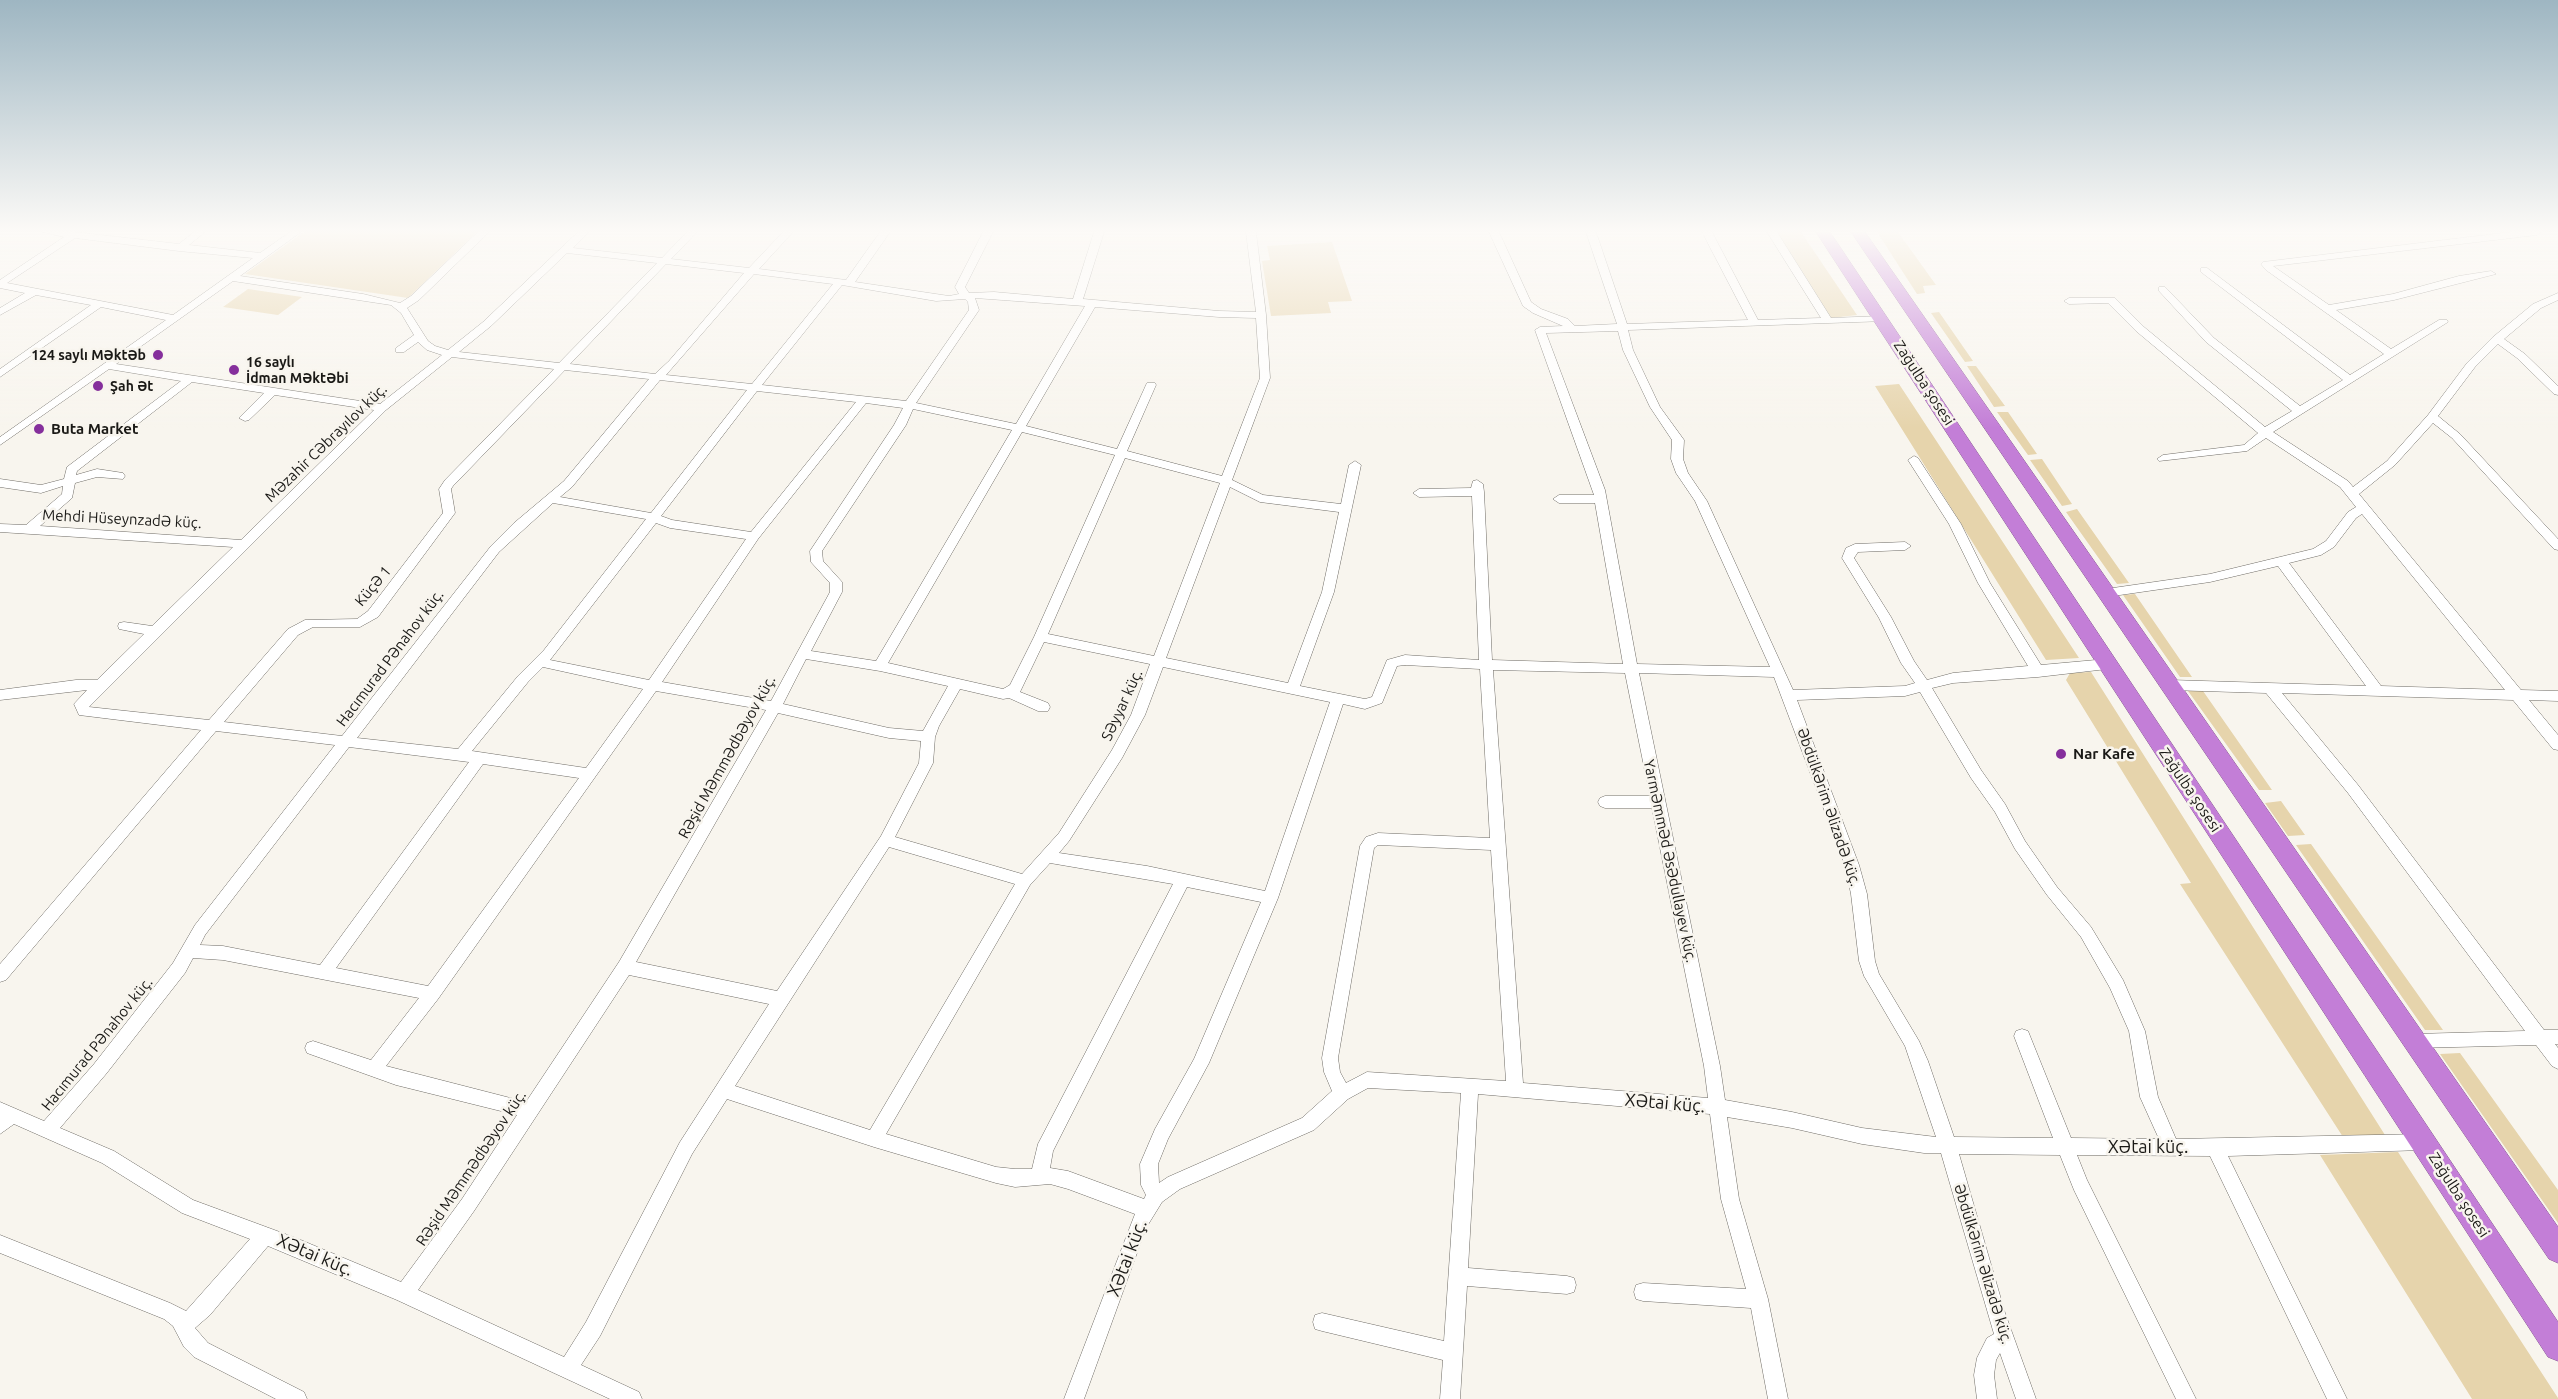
<!DOCTYPE html>
<meta charset="utf-8">
<style>
body{margin:0}
canvas{display:block;background:#f8f5ee}
</style>
<canvas width="2558" height="1399"></canvas>
<script>
const c = document.querySelector('canvas').getContext('2d');
c.lineJoin = 'round';
function paint(path, color) { c.fillStyle = color; c.fill(path, 'evenodd'); }
const toPath = rows => new Path2D(rows.map(r => 'M' + r).join(''));
function stroke(path, color, width, dash) { c.strokeStyle = color; c.lineWidth = width; c.lineCap = dash ? 'butt' : 'round'; c.setLineDash(dash || []); c.stroke(path); }
function label(font, color, halo, rows, align = 'center') {
  c.font = font + ' Ubuntu,sans-serif'; c.lineWidth = 5; c.setLineDash([]); c.textBaseline = 'middle'; c.strokeStyle = halo; c.fillStyle = color; for (const [text, x, y, turn = 0] of rows) {
    c.save(); c.translate(x, y); c.rotate((+turn || 0) * Math.PI / 180); c.textAlign = isNaN(turn) ? turn : align; if (halo) c.strokeText(text, 0, 0); c.fillText(text, 0, 0); c.restore();
  }
}
const green = toPath([
 [304,232,477,232,408,298,245,274],
 [1777,232,1801,232,1857,315,1831,318],
 [1877,232,1898,232,1936,285,1923,286,1925,293,1917,294],
 [1332,242,1352,301,1328,302,1331,313,1271,316,1262,261,1270,260,1267,246],
 [248,289,302,297,278,315,223,307],
 [1939,312,1973,361,1965,362,1931,313],
 [1967,366,1976,366,2005,406,1994,407],
 [1899,384,2079,658,2046,660,1875,386],
 [1997,412,2008,412,2037,454,2028,455],
 [2042,459,2072,504,2062,506,2030,460],
 [2077,509,2129,583,2117,584,2066,512],
 [2135,594,2192,677,2180,677,2123,595],
 [2091,672,2225,883,2385,1135,2343,1137,2180,884,2191,883,2066,680,2070,673],
 [2188,691,2203,691,2272,790,2259,790],
 [2281,801,2305,835,2288,836,2265,803],
 [2311,844,2443,1030,2425,1030,2296,845],
 [2460,1053,2558,1190,2558,1223,2440,1054],
 [2398,1152,2558,1398,2558,1399,2472,1399,2320,1155]
]);
const minor = toPath([
 [43,232,75,232,179,244,194,232,205,232,189,245,260,253,290,232,301,232,240,276,363,294,400,303,411,296,478,232,489,232,419,300,407,308,428,341,435,346,448,350,483,322,578,232,589,232,573,248,662,258,687,232,697,232,671,259,749,268,783,232,793,232,759,269,846,280,880,232,890,232,855,282,949,296,959,294,955,287,983,232,993,232,965,287,969,293,994,292,1073,299,1094,232,1104,232,1083,299,1219,311,1256,312,1246,232,1256,232,1266,315,1270,378,1232,480,1263,495,1341,504,1349,465,1355,461,1361,465,1334,592,1300,686,1365,699,1372,697,1387,660,1405,655,1479,660,1472,496,1419,497,1413,493,1419,489,1471,488,1473,481,1477,480,1483,484,1484,492,1492,660,1623,664,1595,503,1559,503,1553,499,1559,495,1594,495,1535,330,1540,327,1563,326,1533,313,1523,306,1489,232,1499,232,1531,302,1541,309,1568,319,1575,326,1617,324,1586,232,1596,232,1627,324,1748,320,1702,232,1712,232,1758,320,1821,318,1767,232,1777,232,1831,318,1882,316,1887,319,1886,321,1628,330,1633,350,1660,407,1684,440,1683,459,1688,473,1707,501,1793,690,1905,686,1915,683,1901,663,1879,618,1842,558,1846,548,1855,544,1905,542,1911,546,1905,550,1858,552,1854,558,1891,617,1914,661,1927,680,1953,673,2028,666,1978,583,1949,524,1908,460,1914,456,1918,458,1961,524,1990,583,2041,665,2107,659,2114,664,2107,669,2038,677,1953,683,1932,688,1981,770,2005,804,2025,841,2057,887,2091,927,2123,980,2145,1031,2158,1097,2176,1139,2424,1134,2430,1136,2433,1142,2430,1148,2424,1150,2228,1156,2347,1399,2327,1399,2210,1156,2077,1155,2087,1180,2196,1399,2176,1399,2074,1190,2060,1155,1959,1154,2005,1313,2036,1399,2016,1399,2000,1353,1996,1360,1994,1375,1997,1399,1977,1399,1974,1375,1977,1358,1987,1338,1994,1334,1941,1153,1924,1153,1862,1144,1792,1128,1727,1117,1739,1199,1768,1299,1788,1399,1768,1399,1751,1308,1643,1301,1636,1299,1634,1292,1636,1285,1643,1283,1746,1289,1721,1199,1710,1114,1478,1094,1468,1268,1567,1276,1574,1278,1576,1285,1574,1292,1567,1294,1467,1286,1460,1399,1440,1399,1443,1360,1322,1331,1315,1329,1313,1322,1315,1315,1322,1313,1444,1341,1461,1093,1368,1088,1348,1099,1314,1130,1180,1189,1162,1202,1146,1228,1084,1399,1064,1399,1135,1214,1068,1189,1050,1184,1015,1187,996,1183,874,1147,727,1099,692,1154,600,1336,581,1365,639,1392,642,1399,610,1399,397,1300,268,1246,210,1315,195,1328,208,1343,304,1392,307,1399,276,1399,194,1357,184,1347,173,1326,164,1319,0,1253,0,1235,170,1303,186,1311,250,1239,182,1213,102,1163,14,1124,0,1134,0,1102,44,1121,94,1064,173,963,195,925,335,745,216,731,6,980,0,982,0,964,201,730,79,715,74,704,87,690,0,700,0,690,76,680,97,680,144,634,119,629,118,626,119,623,124,622,152,626,233,547,0,532,0,524,26,525,62,494,63,486,41,493,0,487,0,479,41,485,64,479,67,467,181,381,109,369,0,445,0,437,166,320,101,307,0,377,0,369,91,305,36,295,0,315,0,308,25,293,0,288,0,280,64,237,43,232],
 [75,238,179,251,253,258,173,315,7,283,75,238],
 [567,253,657,263,559,363,459,352,491,326,567,253],
 [666,264,744,273,669,361,655,374,570,364,666,264],
 [754,274,833,284,752,384,666,375,754,274],
 [233,281,391,305,401,313,414,335,396,348,396,352,404,352,418,342,427,350,442,355,380,404,116,364,233,281],
 [842,285,936,301,965,299,968,302,969,310,906,401,762,385,842,285],
 [975,298,1085,306,1016,424,916,403,979,310,975,298],
 [1095,307,1219,317,1256,318,1260,378,1222,476,1127,451,1156,385,1155,383,1147,383,1146,385,1117,449,1026,426,1095,307],
 [1618,331,1623,350,1650,407,1672,440,1671,459,1676,473,1695,501,1770,667,1637,664,1605,490,1546,333,1618,331],
 [452,357,554,369,445,480,439,489,443,513,368,611,357,619,305,620,288,629,209,720,89,707,386,410,452,357],
 [565,370,649,379,564,481,514,523,491,546,342,736,224,722,298,635,313,627,360,627,378,617,455,513,451,489,453,486,565,370],
 [660,380,747,390,651,513,560,497,572,487,660,380],
 [192,382,264,393,239,418,245,421,249,420,275,395,374,410,241,540,40,526,72,498,75,483,97,477,123,479,125,476,123,473,97,469,76,475,77,471,192,382],
 [757,391,856,402,751,532,672,520,661,516,757,391],
 [866,403,903,408,894,425,810,551,811,562,830,583,830,592,771,701,662,682,758,539,866,403],
 [913,409,1012,430,876,661,811,651,842,592,842,582,823,561,822,551,906,425,913,409],
 [1022,432,1115,455,1034,637,1010,685,1003,689,888,663,1022,432],
 [1125,458,1220,483,1154,656,1048,634,1125,458],
 [1230,487,1260,502,1339,512,1322,592,1288,683,1166,658,1230,487],
 [553,503,646,519,544,650,518,676,458,749,357,738,499,552,553,503],
 [656,523,670,528,746,539,649,680,550,660,656,523],
 [1044,642,1150,664,1131,715,1112,750,1059,833,1022,874,895,837,933,763,935,737,939,726,960,689,1003,699,1009,698,1038,711,1048,711,1050,707,1048,703,1020,692,1044,642],
 [806,659,880,671,948,686,923,731,889,728,783,704,806,659],
 [1405,665,1480,669,1490,838,1378,833,1366,837,1360,846,1322,1058,1324,1072,1332,1091,1302,1118,1168,1177,1159,1183,1158,1164,1168,1139,1209,1063,1278,898,1343,704,1365,709,1382,703,1397,666,1405,665],
 [543,667,643,689,586,768,472,751,528,682,543,667],
 [1163,667,1330,702,1265,891,1147,866,1059,853,1069,841,1122,758,1145,715,1163,667],
 [1493,670,1625,673,1650,796,1605,796,1600,798,1598,802,1600,806,1605,808,1652,808,1704,1066,1708,1098,1523,1083,1493,670],
 [1639,673,1774,677,1845,865,1851,894,1859,961,1864,976,1905,1046,1936,1137,1862,1128,1792,1112,1725,1100,1720,1066,1639,673],
 [656,691,766,710,619,962,526,1102,386,1066,438,999,656,691],
 [1920,692,1971,778,1995,812,2015,849,2047,895,2081,937,2110,988,2129,1031,2140,1097,2159,1139,2071,1138,2030,1036,2028,1031,2022,1029,2016,1031,2014,1036,2053,1138,1954,1137,1928,1061,1919,1041,1879,974,1875,961,1867,894,1859,865,1797,700,1905,696,1920,692],
 [778,713,889,738,921,741,919,763,881,836,777,991,636,962,778,713],
 [349,747,469,762,320,965,223,946,200,945,205,935,349,747],
 [483,764,579,778,428,986,336,968,483,764],
 [1378,845,1491,850,1506,1081,1367,1072,1346,1083,1340,1072,1338,1058,1374,848,1378,845],
 [889,847,1015,884,870,1130,735,1086,889,847],
 [1050,863,1173,884,1038,1144,1032,1169,1015,1169,996,1167,886,1134,1030,885,1050,863],
 [1187,887,1261,902,1194,1059,1155,1129,1140,1164,1141,1185,1146,1195,1144,1199,1068,1171,1050,1168,1053,1151,1187,887],
 [193,958,223,960,419,998,371,1060,313,1041,307,1043,305,1048,307,1053,396,1085,517,1115,462,1199,401,1282,296,1238,193,1200,114,1151,60,1128,106,1074,185,973,193,958],
 [629,975,769,1004,680,1142,586,1322,564,1357,418,1290,474,1211,629,975],
 [2511,232,2542,232,2537,235,2273,266,2329,305,2393,294,2459,276,2491,271,2496,274,2394,300,2336,310,2391,349,2439,320,2447,320,2448,322,2273,432,2348,481,2353,487,2387,461,2428,415,2467,363,2493,337,2533,304,2558,293,2558,300,2541,308,2504,339,2525,354,2558,386,2558,395,2554,394,2517,358,2498,344,2475,367,2438,416,2460,434,2558,539,2558,550,2554,549,2452,438,2433,423,2395,465,2359,494,2521,690,2558,691,2558,701,2529,700,2558,735,2558,750,2553,749,2513,700,2282,693,2358,785,2544,1030,2558,1030,2558,1044,2555,1044,2558,1048,2558,1069,2552,1066,2536,1045,2414,1048,2408,1046,2406,1041,2408,1036,2414,1034,2525,1031,2348,793,2266,693,2170,690,2163,685,2170,680,2366,686,2278,566,2210,582,2106,597,2100,593,2106,589,2210,574,2313,549,2326,541,2348,512,2356,507,2340,487,2266,438,2247,451,2159,461,2157,459,2163,455,2244,445,2258,433,2136,331,2108,303,2069,304,2064,301,2069,298,2115,298,2144,327,2265,427,2292,411,2206,342,2159,291,2159,287,2165,287,2214,338,2300,406,2343,380,2201,272,2201,268,2207,268,2350,375,2384,354,2266,270,2261,264,2263,262,2511,232],
 [2362,514,2505,690,2381,686,2289,563,2321,555,2334,547,2356,518,2362,514]
]);
const highway = toPath([
 [1816,232,1830,232,2558,1322,2558,1361,2548,1357,1816,232],
 [1851,232,1865,232,2558,1227,2558,1263,2549,1259,1851,232]
]);
const markers = [
 [158,355,6,"#852f9c"],
 [234,370,6,"#852f9c"],
 [98,386,6,"#852f9c"],
 [39,429,6,"#852f9c"],
 [2061,754,6,"#852f9c"]
];
const farPoinames = [
 ["124 saylı Məktəb",146,355,"right"],
 ["16 saylı",246,362],
 ["İdman Məktəbi",246,378],
 ["Şah Ət",110,386]
];
const streetNames = [
 ["Zağulba şosesi",1924,383,57],
 ["Məzahir Cəbrayılov küç.",326,443,-44],
 ["Mehdi Hüseynzadə küç.",122,519,3],
 ["Küçə 1",373,586,-50],
 ["Hacımurad Pənahov küç.",390,658,-53],
 ["Səyyar küç.",1122,705,-65],
 ["Rəşid Məmmədbəyov küç.",727,757,-61],
 ["Zağulba şosesi",2190,790,56],
 ["Əbdülkərim Əlizadə küç.",1829,807,71],
 ["Yarməmməd Əsədullayev küç.",1670,861,78],
 ["Hacımurad Pənahov küç.",97,1044,-51],
 ["Rəşid Məmmədbəyov küç.",471,1168,-56],
 ["Zağulba şosesi",2459,1195,57],
 ["Əbdülkərim Əlizadə küç.",1983,1264,73]
];
const poiNames = [
 ["Buta Market",51,429],
 ["Nar Kafe",2073,754]
];
const nearStreetnames = [
 ["Xətai küç.",1665,1103,5],
 ["Xətai küç.",2148,1147],
 ["Xətai küç.",315,1255,23],
 ["Xətai küç.",1127,1258,-69]
];
paint(green, '#e6d4ac');
stroke(minor, '#6f6c66', 1);
stroke(highway, '#885b93', 1);
paint(minor, '#fff');
paint(highway, '#c37ed7');
const sky = c.createLinearGradient(0, 0, 0, 428);
sky.addColorStop(0, '#9eb6c2');
sky.addColorStop(0.54, '#fcfaf7');
sky.addColorStop(1, '#fcfaf700');
c.fillStyle = sky;
c.fillRect(0, 0, 2558, 428);
for (const [x, y, r, color] of markers) { const dot = new Path2D(); dot.arc(x, y, r, 0, 2 * Math.PI); c.fillStyle = color; c.fill(dot); stroke(dot, '#f8f5ee', 2); }
label('bold 14px', '#1a1916', '#f8f5ee', farPoinames, 'left');
label('15px', '#1a1916', '#f8f5ee', streetNames);
label('bold 15px', '#1a1916', '#f8f5ee', poiNames, 'left');
label('18px', '#1a1916', '#f8f5ee', nearStreetnames);
</script>
